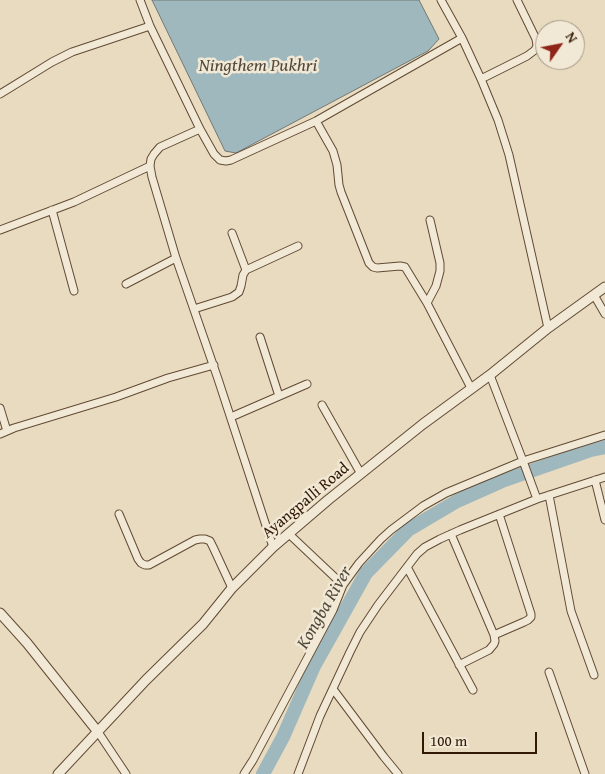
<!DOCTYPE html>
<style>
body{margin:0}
#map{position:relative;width:605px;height:774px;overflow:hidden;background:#e9dbbf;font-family:"Gentium Book Plus",serif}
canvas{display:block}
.north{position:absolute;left:535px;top:20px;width:50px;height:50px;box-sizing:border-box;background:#f1e8d5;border:1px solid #a59582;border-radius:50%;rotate:57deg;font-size:14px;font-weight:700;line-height:20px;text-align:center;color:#321905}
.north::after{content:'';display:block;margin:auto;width:18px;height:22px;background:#8f2418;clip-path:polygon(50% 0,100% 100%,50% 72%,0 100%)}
.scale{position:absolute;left:422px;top:732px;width:115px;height:22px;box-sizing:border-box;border:2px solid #321905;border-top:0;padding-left:6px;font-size:15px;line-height:18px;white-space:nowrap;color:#321905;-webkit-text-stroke:4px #f1e8d5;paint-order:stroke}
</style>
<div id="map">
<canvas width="605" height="774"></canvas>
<div class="north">N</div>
<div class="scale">100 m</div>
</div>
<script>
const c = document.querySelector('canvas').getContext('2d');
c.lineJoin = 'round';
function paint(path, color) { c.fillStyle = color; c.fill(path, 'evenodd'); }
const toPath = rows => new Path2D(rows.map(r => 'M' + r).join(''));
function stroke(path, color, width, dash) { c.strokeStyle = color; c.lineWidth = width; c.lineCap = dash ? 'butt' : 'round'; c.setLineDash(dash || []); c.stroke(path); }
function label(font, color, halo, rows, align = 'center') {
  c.font = font + ' "Gentium Book Plus",serif'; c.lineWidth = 5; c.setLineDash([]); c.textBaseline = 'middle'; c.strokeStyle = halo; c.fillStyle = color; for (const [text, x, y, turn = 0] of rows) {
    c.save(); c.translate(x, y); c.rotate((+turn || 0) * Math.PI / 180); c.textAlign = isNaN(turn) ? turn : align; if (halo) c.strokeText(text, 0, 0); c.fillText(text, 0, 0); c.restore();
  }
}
const water = toPath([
 [152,0,419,0,439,39,428,51,236,153,225,151,152,0]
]);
const river = toPath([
 [263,774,283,737,314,666,366,573,408,530,457,501,502,481,591,450,605,447]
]);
const minor = toPath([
 [140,0,150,26,200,129,160,147,154,154,151,159,150,166,152,177,176,258,218,379,273,547],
 [441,0,462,38,481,79,498,120,509,155,548,328],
 [481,79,527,56,535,50,537,46,536,39,517,0],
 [0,94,52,62,72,52,150,26],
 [316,121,333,151,337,165,339,185,341,192,369,263,373,267,377,268,400,266,405,267,427,303,471,388],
 [200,129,214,154,220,160,226,161,231,160,316,121,462,38],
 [52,210,74,291],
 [0,230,74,202,150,166],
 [232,233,246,270],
 [126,284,176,258],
 [594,295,605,314],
 [427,303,436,286,440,271,440,263,430,220],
 [194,309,232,297,239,292,241,286,243,275,246,270,298,246],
 [260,337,279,396],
 [490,375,523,461,605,435],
 [322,405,361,474],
 [0,408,7,431],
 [231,417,307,384],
 [0,434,14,428,116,397,168,378,214,365],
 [595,480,605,520],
 [549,495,571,611,594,675],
 [119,514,138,559,141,563,145,565,149,565,195,540,200,539,205,539,210,541,213,547,232,588],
 [289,534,343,585],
 [451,534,494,635,495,641,494,644,489,650,459,665],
 [407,567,473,690],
 [494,635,524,622,528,620,531,617,531,614,499,514],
 [549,672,585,774],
 [333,689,384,757,398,774],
 [98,732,126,774],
 [244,774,253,760,333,610,343,585,359,563,381,539,391,530,423,506,446,493,523,461,537,499],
 [298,774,320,716,350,652,360,632,378,605,417,554,425,547,440,539,460,530,537,499,605,477]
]);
const tertiary = toPath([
 [0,613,27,643,98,732],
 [58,774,146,680,203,624,232,588,273,547,328,500,423,424,490,375,548,328,605,287]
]);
const streetNames = [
 ["Ayangpalli Road",306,501,-40]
];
const waterNames = [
 ["Ningthem Pukhri",258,66],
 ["Kongba River",325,608,-60]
];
paint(water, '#9eb8be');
stroke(water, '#737874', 1);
stroke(river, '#9eb8be', 14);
stroke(minor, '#604a34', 9);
stroke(tertiary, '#604a34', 11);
stroke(minor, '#f1e8d5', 7);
stroke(tertiary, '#f1e8d5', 9);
label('16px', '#321905', '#f1e8d5', streetNames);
label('italic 18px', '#52493c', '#f1e8d5', waterNames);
</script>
